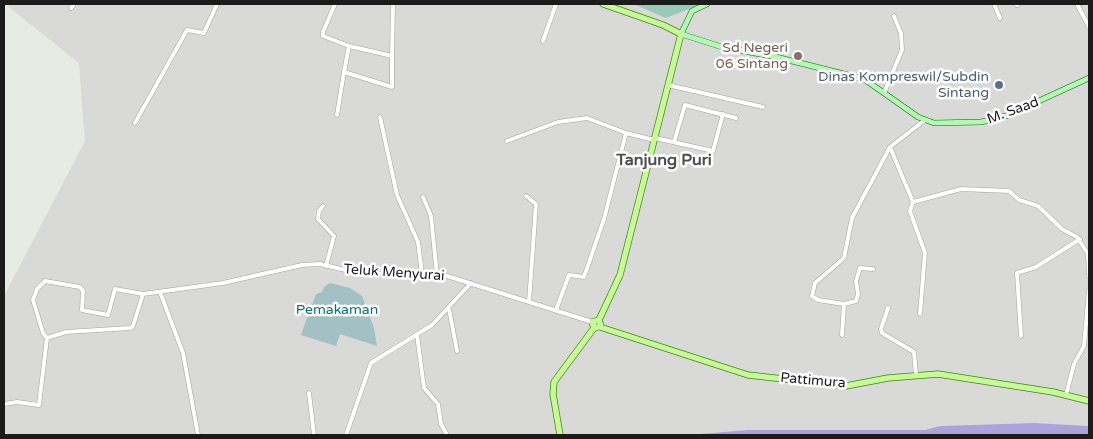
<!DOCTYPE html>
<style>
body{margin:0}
#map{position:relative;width:1093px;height:439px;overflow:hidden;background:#e6ece1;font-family:"Varela Round",sans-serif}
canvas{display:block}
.frame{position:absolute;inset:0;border:5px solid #1b1b1b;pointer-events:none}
</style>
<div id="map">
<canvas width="1093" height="439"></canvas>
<div class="frame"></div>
</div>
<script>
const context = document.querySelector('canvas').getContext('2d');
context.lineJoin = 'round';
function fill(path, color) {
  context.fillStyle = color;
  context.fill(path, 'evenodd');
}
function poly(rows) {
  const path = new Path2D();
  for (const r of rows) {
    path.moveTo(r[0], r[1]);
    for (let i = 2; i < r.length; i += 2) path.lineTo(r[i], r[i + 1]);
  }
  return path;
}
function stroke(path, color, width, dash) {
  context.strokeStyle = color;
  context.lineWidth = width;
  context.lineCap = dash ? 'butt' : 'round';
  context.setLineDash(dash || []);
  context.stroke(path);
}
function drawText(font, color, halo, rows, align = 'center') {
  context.font = font + ' "Varela Round",sans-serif';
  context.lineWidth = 5;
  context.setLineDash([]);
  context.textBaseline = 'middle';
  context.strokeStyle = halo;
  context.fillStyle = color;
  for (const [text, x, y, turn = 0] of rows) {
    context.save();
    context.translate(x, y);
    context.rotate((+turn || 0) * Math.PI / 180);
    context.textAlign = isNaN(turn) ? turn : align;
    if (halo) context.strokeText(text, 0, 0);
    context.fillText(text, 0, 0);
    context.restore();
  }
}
const residential = poly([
 [5,4,1089,4,1089,426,1034,423,940,426,925,430,747,430,689,435,4,435,4,296,85,141,79,63]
]);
const forest = poly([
 [633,4,701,4,666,18]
]);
const cemetery = poly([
 [330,283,350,288,362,296,374,328,377,346,340,334,336,346,301,335,316,294,322,292,324,287]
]);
const water = poly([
 [1034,423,1089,426,1089,435,689,435,747,430,925,430,940,426]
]);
const street = poly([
 [335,4,323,32,323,36,349,46,392,56,393,4],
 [994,4,1000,18],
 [1077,4,1089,27],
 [1017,5,1018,4],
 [71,8,74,4],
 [543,41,556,4],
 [344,72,349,46],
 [668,85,763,107],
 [884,93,902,50,901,33,894,16],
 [337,115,344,72,392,87,392,56],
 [380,117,397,195,418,242,422,274],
 [135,123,187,30,204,33,217,4],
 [655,138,713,151,723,114],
 [507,141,558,122,587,118,626,133,654,140],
 [674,142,685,105,736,118],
 [890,147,913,202,910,211,925,253,920,314],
 [526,196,536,204,529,302],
 [423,197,431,216,437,275],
 [913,202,961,189,1009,191,1019,200,1038,206,1062,229,1077,237,1088,254,1089,276],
 [323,206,319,211,318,219,334,236,326,266],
 [873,269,860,268,856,281,858,294,856,301,844,304,818,300,812,296,815,283,844,258,852,218,890,147,925,120],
 [160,292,183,353,198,435],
 [888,308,881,329,882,333,914,352,916,375],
 [449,309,457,351],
 [556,310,569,275,584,277,604,219,626,133],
 [417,335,424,388,438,404,441,424,447,435],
 [842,335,844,304],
 [1021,336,1017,273,1036,267,1080,239],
 [47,338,43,333,33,300,37,289,45,281,80,287,83,291,82,310,108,315,115,289,143,294],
 [309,393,314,435],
 [1066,395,1074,364,1084,346,1089,290],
 [4,404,17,402,39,405,47,338,66,332,130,328,133,326,143,294,223,283,302,265,320,264,358,273,444,275,592,322],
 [346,435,371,363,432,325,471,283]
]);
const secondary = poly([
 [707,4,692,11,681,34,722,47,776,57,864,79,918,117,934,123,981,122,1006,116,1089,78]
]);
const primary = poly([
 [599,320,592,322,594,328,601,326,599,320,620,275,681,34,663,25,603,4],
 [600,327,748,375,846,386,888,378,938,374,1053,392,1089,401],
 [560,435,553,394,554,382,594,328]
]);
const markers = [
 [798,56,5,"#8d6e63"],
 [999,85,5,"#5c6f8a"]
];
const educationNames = [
 ["Sd Negeri",788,48],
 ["06 Sintang",788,64]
];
const serviceNames = [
 ["Dinas Kompreswil/Subdin",989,77],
 ["Sintang",989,93]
];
const streetNames = [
 ["M. Saad",1013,111,-20],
 ["Teluk Menyurai",394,273,4],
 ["Pattimura",813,381,5]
];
const parkNames = [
 ["Pemakaman",337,310]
];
const quarterNames = [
 ["Tanjung Puri",664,161]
];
fill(residential, '#d9d9d8');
fill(forest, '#97cab8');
fill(cemetery, '#a3c1c4');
fill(water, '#aba3d9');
stroke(street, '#a2a2a2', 5);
stroke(secondary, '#096b0d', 6);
stroke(primary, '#3c8c06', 7);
stroke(street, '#fff', 4);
stroke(secondary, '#b6f6b5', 5);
stroke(primary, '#c9f79b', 5.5);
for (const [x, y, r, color] of markers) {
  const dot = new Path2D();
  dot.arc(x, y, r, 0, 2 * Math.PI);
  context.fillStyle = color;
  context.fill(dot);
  stroke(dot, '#fff', 2);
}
drawText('14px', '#785e54', '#fff', educationNames, 'right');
drawText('14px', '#4e5e75', '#fff', serviceNames, 'right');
drawText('14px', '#1b1b1b', '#fff', streetNames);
drawText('14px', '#107173', '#fff', parkNames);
drawText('bold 16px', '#4e4e4e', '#fff', quarterNames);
</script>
